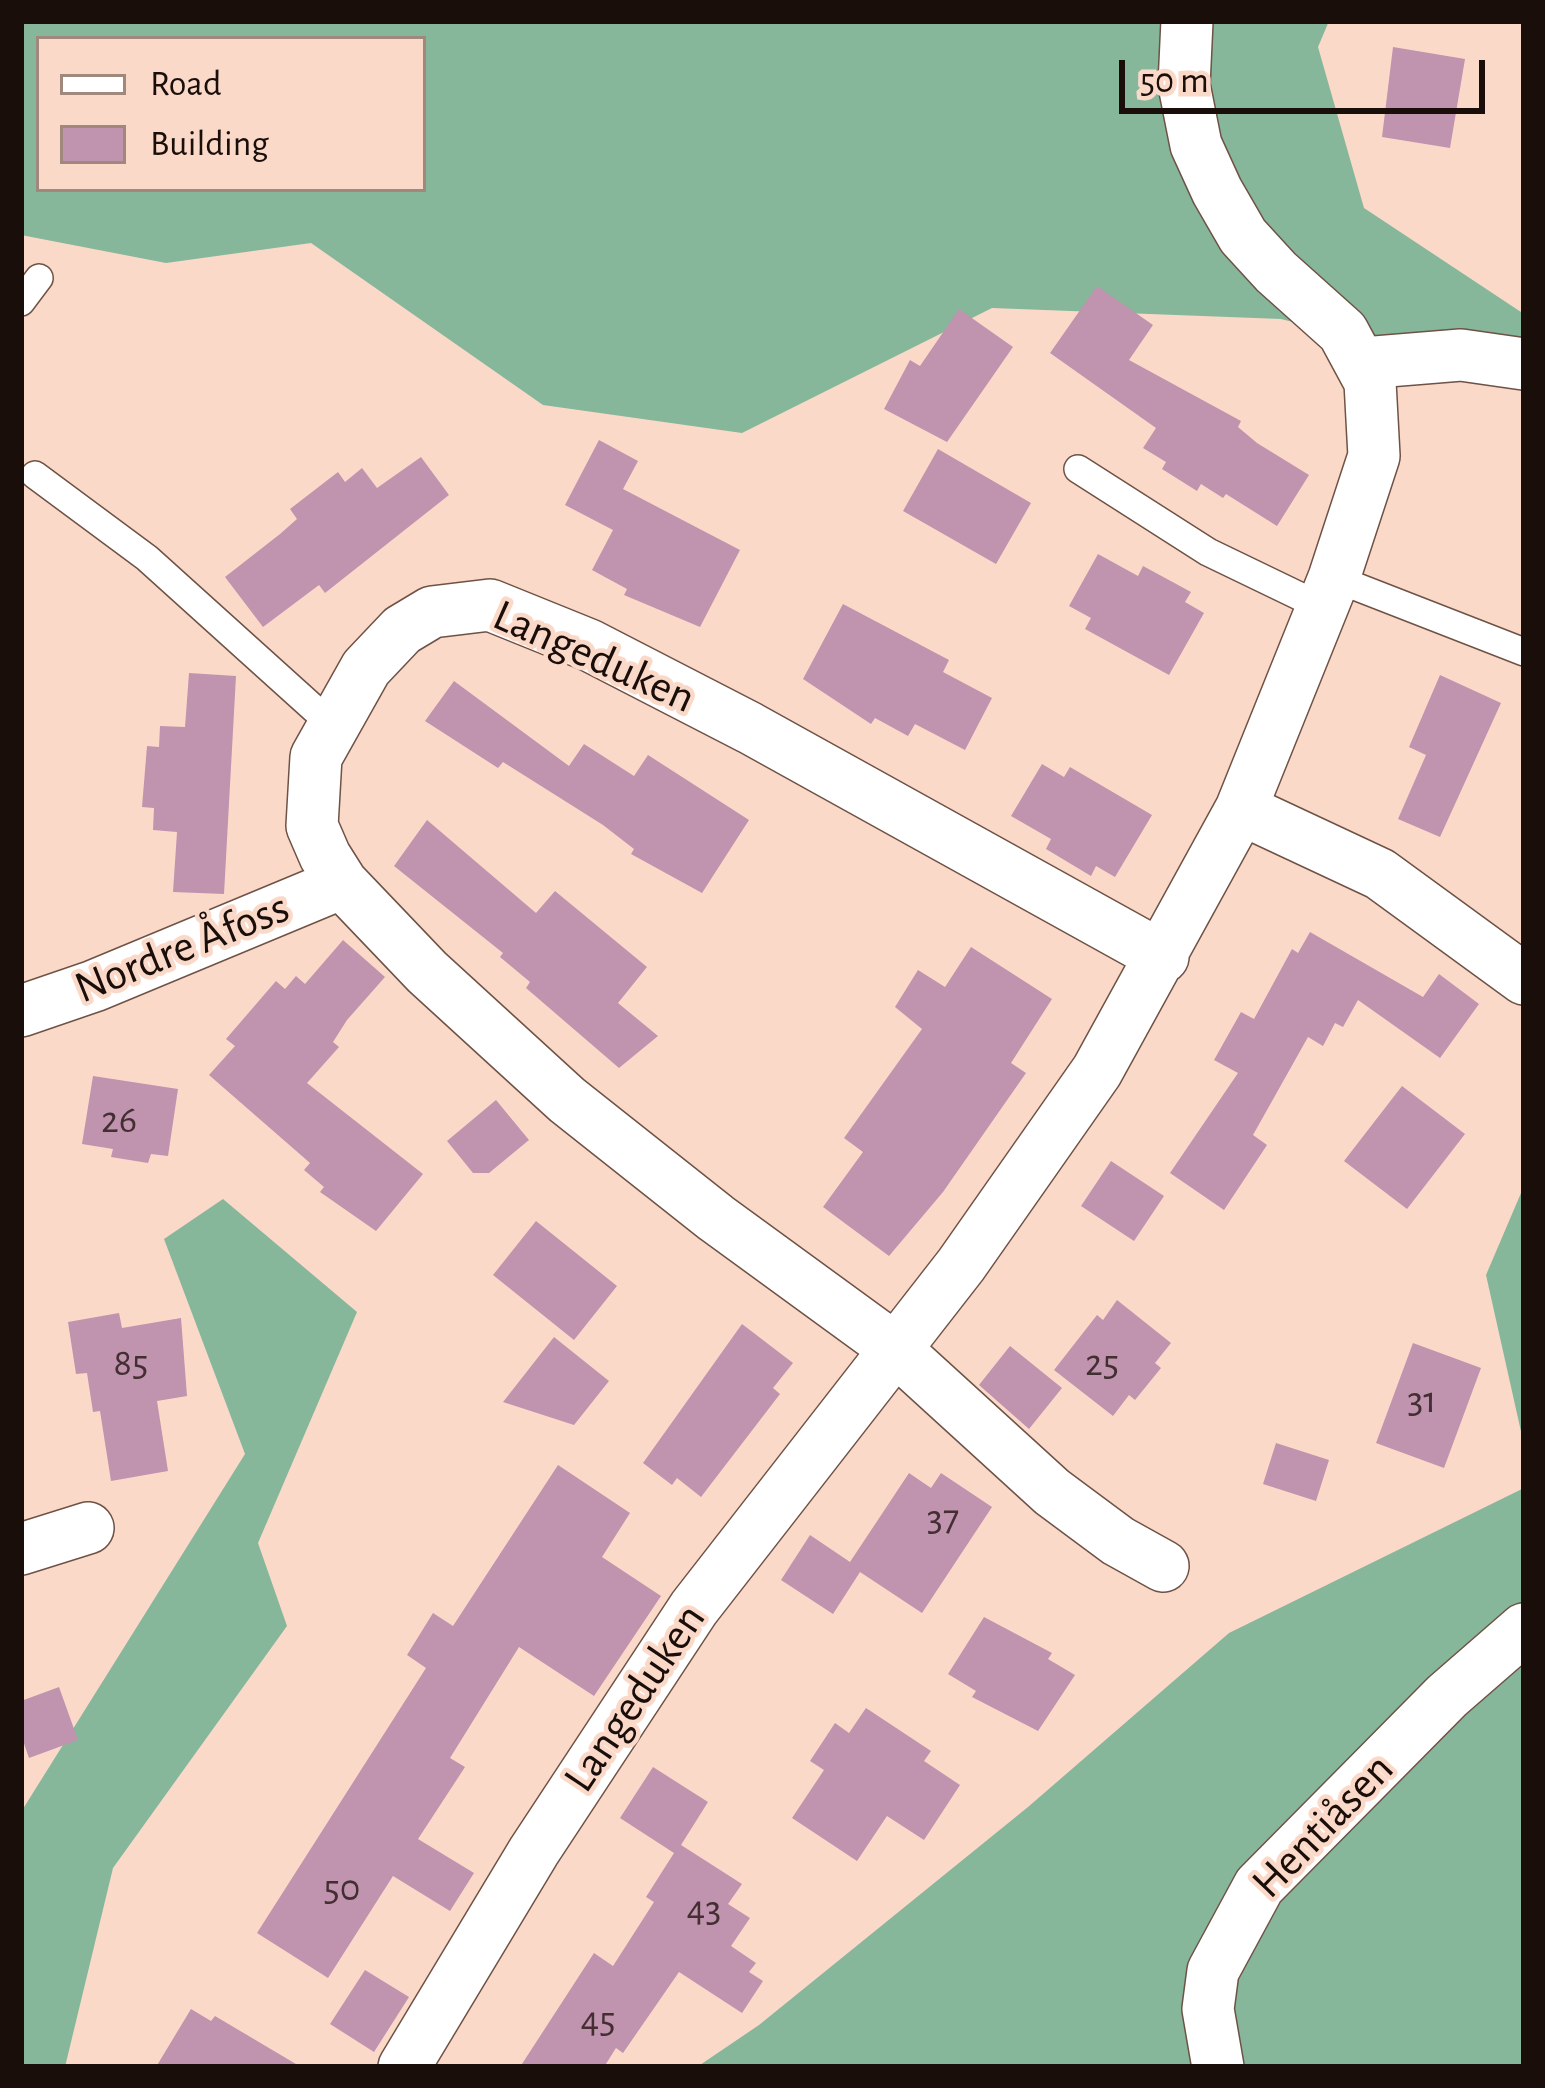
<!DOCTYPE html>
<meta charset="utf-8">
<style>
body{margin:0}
#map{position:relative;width:1545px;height:2088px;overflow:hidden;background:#fbd9c9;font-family:"Alegreya Sans",sans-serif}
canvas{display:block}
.frame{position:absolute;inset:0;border:24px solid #190e09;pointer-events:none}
.legend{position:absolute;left:36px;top:36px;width:390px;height:156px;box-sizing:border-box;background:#fbd9c9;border:3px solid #a1887c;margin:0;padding:15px 21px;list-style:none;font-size:36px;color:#190e09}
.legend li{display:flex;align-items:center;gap:24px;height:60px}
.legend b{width:60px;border:3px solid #a1887c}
.scale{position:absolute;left:1119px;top:60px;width:366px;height:54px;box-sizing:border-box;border:6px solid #190e09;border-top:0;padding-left:15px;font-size:36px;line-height:42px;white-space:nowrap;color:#190e09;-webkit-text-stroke:9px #fbd9c9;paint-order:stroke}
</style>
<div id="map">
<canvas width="1545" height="2088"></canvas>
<div class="frame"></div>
<ul class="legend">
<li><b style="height:15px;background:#fff"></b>Road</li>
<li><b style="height:33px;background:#c093af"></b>Building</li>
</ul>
<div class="scale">50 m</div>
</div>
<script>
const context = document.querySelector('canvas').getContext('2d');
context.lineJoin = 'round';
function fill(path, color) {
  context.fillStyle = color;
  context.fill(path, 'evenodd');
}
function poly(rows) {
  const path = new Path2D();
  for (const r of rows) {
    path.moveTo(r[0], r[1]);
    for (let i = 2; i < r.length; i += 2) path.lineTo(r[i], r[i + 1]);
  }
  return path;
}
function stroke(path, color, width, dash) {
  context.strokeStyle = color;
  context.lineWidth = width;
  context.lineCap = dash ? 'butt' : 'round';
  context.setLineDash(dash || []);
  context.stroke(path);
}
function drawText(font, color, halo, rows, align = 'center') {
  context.font = font + ' "Alegreya Sans",sans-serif';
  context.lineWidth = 9;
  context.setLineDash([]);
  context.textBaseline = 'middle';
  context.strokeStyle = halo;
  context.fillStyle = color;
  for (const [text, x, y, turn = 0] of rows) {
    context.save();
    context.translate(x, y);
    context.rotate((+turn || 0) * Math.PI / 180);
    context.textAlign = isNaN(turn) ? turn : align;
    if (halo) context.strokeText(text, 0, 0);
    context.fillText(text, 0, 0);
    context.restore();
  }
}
const forest = poly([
 [21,21,1329,21,1318,47,1364,208,1524,314,1524,380,1281,319,992,308,742,433,543,405,311,243,166,263,21,235],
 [39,39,423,39,423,189,39,189],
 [1524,1186,1524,1445,1486,1275],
 [223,1199,357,1312,258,1543,287,1626,113,1868,65,2067,21,2067,21,1812,245,1454,164,1239],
 [1524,1488,1524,2067,697,2067,759,2025,1028,1807,1229,1633]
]);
const building = poly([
 [1393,47,1465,59,1450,148,1382,137],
 [1097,286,1153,325,1129,360,1241,421,1238,427,1257,443,1309,475,1277,526,1226,494,1223,498,1201,484,1197,491,1162,469,1166,462,1143,448,1156,428,1050,353],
 [959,309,1013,347,947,442,884,409,910,360,920,366],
 [599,440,638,461,623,489,740,550,700,627,624,595,627,589,592,570,613,530,565,505],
 [938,449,1031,503,996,564,903,511],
 [421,457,449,495,325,593,319,585,263,627,225,577,280,534,297,519,290,509,338,472,345,482,362,468,377,488],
 [1098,554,1138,576,1143,566,1191,592,1185,602,1204,613,1169,675,1085,629,1091,618,1069,606],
 [843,604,949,660,943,672,992,698,965,750,915,724,908,736,875,718,871,724,803,679],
 [189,673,236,676,224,894,173,892,177,832,153,830,154,808,142,807,147,746,159,747,160,726,185,727],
 [1440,675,1501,703,1440,837,1398,819,1426,755,1409,747],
 [454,681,569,766,584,744,634,776,648,755,749,820,702,893,631,854,634,849,603,825,503,762,498,768,425,721],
 [1042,764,1064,777,1070,767,1152,815,1115,877,1096,866,1091,876,1046,849,1051,839,1011,816],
 [427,820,536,913,555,891,647,967,618,1003,658,1036,619,1068,526,988,530,982,500,957,503,953,394,866],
 [1310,932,1423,997,1439,974,1479,1004,1440,1058,1358,1000,1343,1027,1335,1023,1323,1046,1308,1037,1253,1135,1267,1145,1224,1210,1170,1173,1238,1073,1214,1060,1241,1012,1254,1019,1292,949,1298,953],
 [343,940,385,977,347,1020,333,1042,339,1047,307,1083,423,1174,376,1231,320,1192,324,1187,304,1170,310,1163,209,1075,235,1046,226,1039,276,981,285,989,296,976,305,984],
 [971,947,1052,999,1011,1063,1026,1073,943,1192,889,1256,823,1207,863,1152,844,1138,922,1029,895,1007,918,970,945,987],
 [93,1076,178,1089,168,1156,151,1154,148,1163,111,1157,113,1149,82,1144],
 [1402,1086,1465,1134,1407,1209,1344,1161],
 [496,1100,529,1140,489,1173,473,1173,447,1141],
 [1111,1161,1164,1196,1134,1241,1081,1206],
 [536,1221,617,1286,574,1340,493,1275],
 [1117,1300,1171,1343,1155,1363,1161,1368,1135,1400,1129,1395,1113,1416,1054,1370,1097,1315,1103,1320],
 [119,1313,122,1328,181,1318,187,1396,157,1401,168,1471,111,1481,100,1411,93,1412,87,1373,76,1374,68,1322],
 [742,1324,793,1363,773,1388,780,1394,701,1497,677,1478,672,1485,643,1463],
 [554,1337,609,1381,574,1425,503,1402],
 [1413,1343,1481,1368,1444,1468,1376,1443],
 [1010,1346,1062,1388,1029,1429,979,1385],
 [1276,1443,1329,1460,1316,1501,1263,1484],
 [558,1465,630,1513,602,1557,661,1596,594,1696,519,1647,450,1758,465,1767,418,1839,474,1873,450,1911,393,1876,328,1978,257,1933,426,1668,407,1655,433,1613,453,1626],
 [909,1473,931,1488,941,1473,992,1507,922,1613,860,1572,833,1614,781,1580,810,1535,850,1562],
 [984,1617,1052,1653,1048,1659,1075,1675,1038,1731,972,1697,976,1691,948,1674],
 [59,1687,78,1740,29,1758,21,1735,21,1701],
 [866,1708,931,1751,924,1761,960,1785,924,1840,887,1816,857,1861,792,1818,824,1770,810,1761,835,1723,849,1733],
 [653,1767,708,1802,681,1845,742,1884,728,1904,750,1918,731,1946,756,1963,749,1972,763,1981,742,2013,679,1972,623,2053,616,2048,604,2067,520,2067,594,1953,613,1966,654,1902,646,1897,674,1853,620,1818],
 [365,1970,409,1997,374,2052,330,2024],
 [191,2009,211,2021,215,2016,301,2067,156,2067]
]);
const service = poly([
 [21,302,39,278],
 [1078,469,1208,552,1322,607],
 [35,475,147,558,331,724],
 [1334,578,1524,652]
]);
const minor = poly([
 [1363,363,1461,355,1524,364],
 [1241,809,1380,874,1524,979],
 [1163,957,750,728,589,645,490,605,432,612,402,630,366,668,316,757,312,826,325,856,342,883,427,972,567,1100,716,1218,893,1347,1052,1492,1118,1541,1163,1566],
 [21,1011,94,986,342,883],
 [21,1549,88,1528],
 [404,2067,534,1851,694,1608,961,1265,1097,1071,1241,809,1334,578,1374,456,1370,382,1343,332,1276,272,1243,236,1217,191,1196,145,1184,85,1187,21],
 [1218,2067,1208,2009,1213,1971,1259,1886,1447,1696,1524,1629]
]);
const numberNames = [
 ["26",119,1120],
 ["85",131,1363],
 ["25",1102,1363],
 ["31",1422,1400],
 ["37",943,1518],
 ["50",342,1888],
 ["43",704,1909],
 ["45",598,2020]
];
const streetNames = [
 ["Langeduken",594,657,24],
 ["Nordre Åfoss",182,948,-22],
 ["Langeduken",635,1698,-56],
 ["Hentiåsen",1323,1826,-46]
];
fill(forest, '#86b79a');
fill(building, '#c093af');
stroke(service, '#6e5245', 30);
stroke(minor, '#6e5245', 54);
stroke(service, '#fff', 27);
stroke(minor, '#fff', 51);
drawText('39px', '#432f32', null, numberNames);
drawText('45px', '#190e09', '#fbd9c9', streetNames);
</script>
